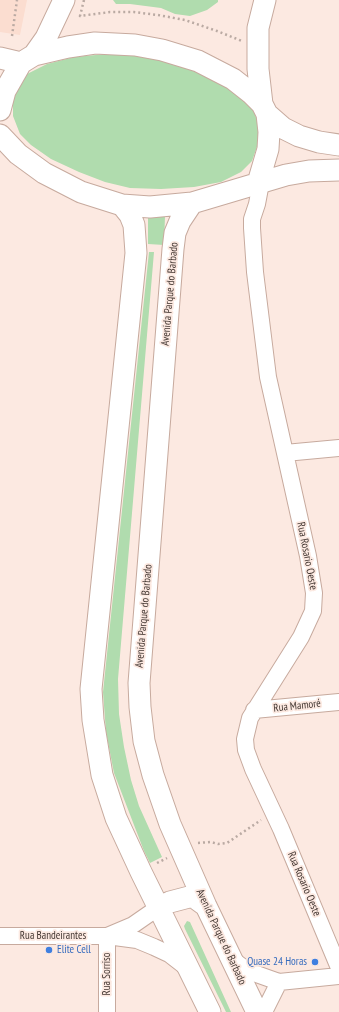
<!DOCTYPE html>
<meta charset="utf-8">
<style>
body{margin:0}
canvas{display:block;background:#fce9e1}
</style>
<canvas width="339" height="1012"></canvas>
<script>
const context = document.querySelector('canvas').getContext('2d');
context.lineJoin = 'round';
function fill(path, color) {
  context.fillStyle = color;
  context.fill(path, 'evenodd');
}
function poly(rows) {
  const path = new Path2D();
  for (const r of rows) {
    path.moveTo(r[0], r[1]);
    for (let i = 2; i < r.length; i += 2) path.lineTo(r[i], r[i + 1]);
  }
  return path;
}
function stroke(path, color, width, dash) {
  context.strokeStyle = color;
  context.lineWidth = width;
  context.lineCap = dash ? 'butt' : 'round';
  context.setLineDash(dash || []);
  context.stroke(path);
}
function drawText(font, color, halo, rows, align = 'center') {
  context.font = font + ' "PT Sans Narrow",sans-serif';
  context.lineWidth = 3.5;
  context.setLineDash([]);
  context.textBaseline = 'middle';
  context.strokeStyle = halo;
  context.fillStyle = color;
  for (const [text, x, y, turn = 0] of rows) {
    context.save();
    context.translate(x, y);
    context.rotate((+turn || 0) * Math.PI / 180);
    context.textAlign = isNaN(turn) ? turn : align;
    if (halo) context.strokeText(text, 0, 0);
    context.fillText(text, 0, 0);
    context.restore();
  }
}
const built = poly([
 [0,0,27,0,20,35,0,32]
]);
const green = poly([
 [113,0,218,0,218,2,207,10,190,16,175,14,161,8,130,4,116,4],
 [107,54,138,54,189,67,239,92,254,111,259,128,259,141,252,161,241,172,221,182,194,187,161,189,130,188,105,182,79,172,51,159,31,145,20,134,13,116,13,103,17,86,27,74,47,64,74,57],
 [148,216,165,216,164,245,148,244],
 [149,252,154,252,118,679,119,714,124,747,131,780,139,806,162,857,150,863,144,851,114,773,106,732,103,692],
 [187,921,190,922,231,1012,226,1012,185,929,184,926]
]);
const path = poly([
 [84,0,80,16,110,12,134,12,158,15,185,20,217,31,242,41],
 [12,36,17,0],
 [198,843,211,842,218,844,227,843,261,820],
 [157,863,167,858]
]);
const minor = poly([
 [258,183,260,188,257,204,252,219,252,228,255,272,268,377,308,556,314,593,313,611,301,637,250,718,245,739,246,750,253,769,281,829,339,968],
 [285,453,339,448],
 [254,710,339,702],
 [159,907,133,925,107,936,137,940,154,947,169,954,187,968],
 [0,936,107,936,107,1012],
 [233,960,248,971,279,982,339,976],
 [264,1012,279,982]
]);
const major = poly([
 [34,55,46,38,64,0],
 [0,58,21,63],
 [262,104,258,69,258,28,265,0],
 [0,110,5,91,21,63,34,55,68,47,95,43,135,45,162,50,198,61,233,79,252,94,262,104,267,114,283,128,299,136,319,142,339,145],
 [0,135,18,154,44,173,81,192,122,205,150,207,192,203,286,175,309,171,339,170],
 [258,183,268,149,269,132,267,114],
 [192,203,180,221,175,233,173,249,139,683,140,707,144,741,153,775,170,824,206,906,257,1012],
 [122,205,130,215,134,225,136,253,91,689,93,720,102,775,116,818,141,872,210,1012],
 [159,907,170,902,189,897,195,898,206,906]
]);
const markers = [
 [49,950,4,"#3f7fe0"],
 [315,962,4,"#3f7fe0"]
];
const streetNames = [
 ["Avenida Parque do Barbado",170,294,-85],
 ["Rua Rosario Oeste",307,556,79],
 ["Avenida Parque do Barbado",144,616,-85],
 ["Rua Mamoré",297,706,-6],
 ["Rua Rosario Oeste",304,884,67],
 ["Rua Bandeirantes",53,936],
 ["Avenida Parque do Barbado",221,937,65],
 ["Rua Sorriso",107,974,-90]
];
const shopNames = [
 ["Elite Cell",57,950],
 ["Quase 24 Horas",307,962,"right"]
];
fill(built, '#fbddd0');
fill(green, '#b0dcae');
stroke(minor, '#c7aa9e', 18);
stroke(major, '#c7aa9e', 23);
stroke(path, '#baaaa3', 2.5, [2, 3]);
stroke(minor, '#fff', 16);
stroke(major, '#fff', 21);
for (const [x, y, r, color] of markers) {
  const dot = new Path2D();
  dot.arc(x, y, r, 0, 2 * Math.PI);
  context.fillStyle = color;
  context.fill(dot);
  stroke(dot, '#fce9e1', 1.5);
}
drawText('11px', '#433732', '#fce9e1', streetNames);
drawText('11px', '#366cbe', '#fce9e1', shopNames, 'left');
</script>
